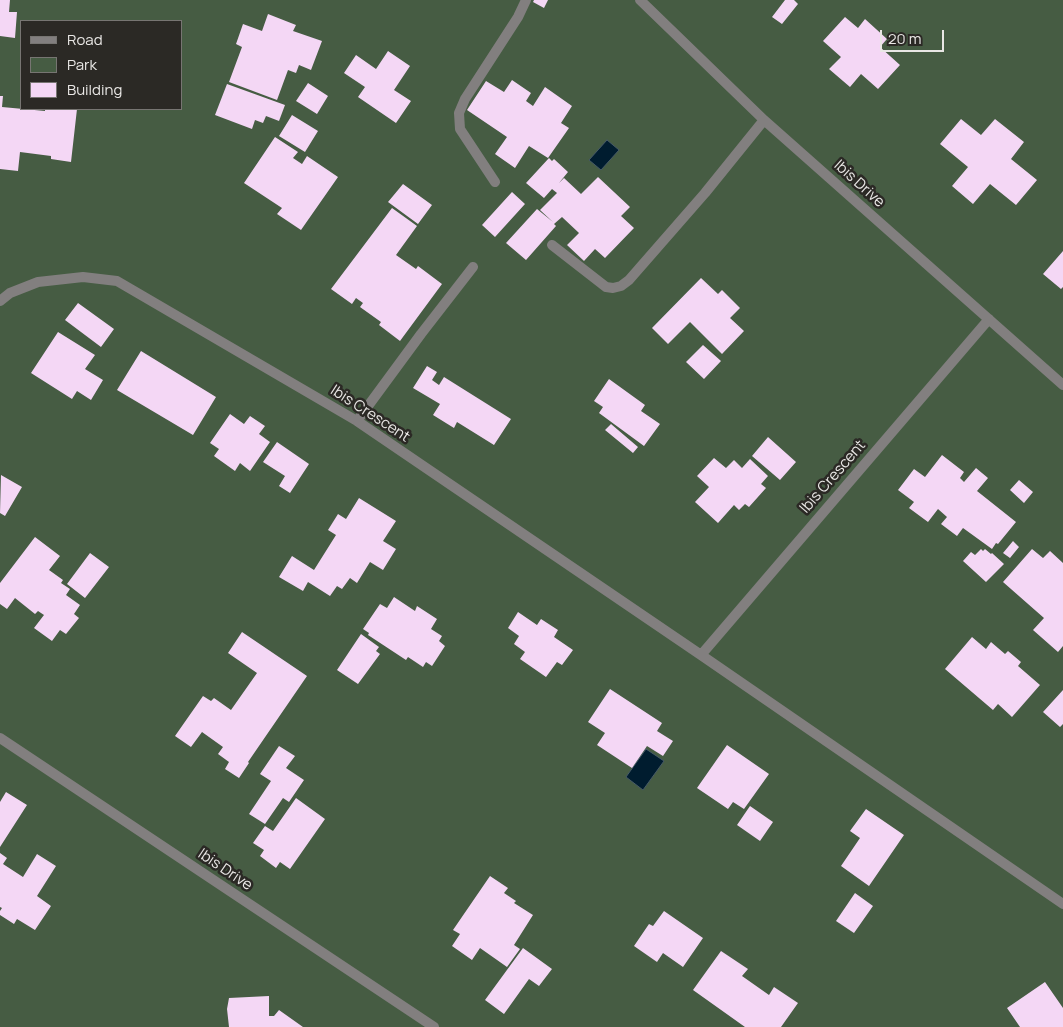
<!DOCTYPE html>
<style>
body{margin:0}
#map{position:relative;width:1063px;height:1027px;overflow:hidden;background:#36332f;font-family:Manrope,sans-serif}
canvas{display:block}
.legend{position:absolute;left:20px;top:20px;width:162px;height:90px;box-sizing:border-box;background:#2b2925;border:1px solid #777572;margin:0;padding:6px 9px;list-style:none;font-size:15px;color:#e9e7e5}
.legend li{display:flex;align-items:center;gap:10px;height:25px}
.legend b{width:25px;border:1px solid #777572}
.scale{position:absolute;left:880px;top:30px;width:64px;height:22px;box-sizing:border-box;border:2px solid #e9e7e5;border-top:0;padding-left:6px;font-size:15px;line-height:18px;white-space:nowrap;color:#e9e7e5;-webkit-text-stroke:4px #2b2925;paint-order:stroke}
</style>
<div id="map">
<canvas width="1063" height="1027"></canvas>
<ul class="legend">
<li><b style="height:6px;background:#827f7f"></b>Road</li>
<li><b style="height:14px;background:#465c43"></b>Park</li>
<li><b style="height:14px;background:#f4d7f5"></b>Building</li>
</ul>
<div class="scale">20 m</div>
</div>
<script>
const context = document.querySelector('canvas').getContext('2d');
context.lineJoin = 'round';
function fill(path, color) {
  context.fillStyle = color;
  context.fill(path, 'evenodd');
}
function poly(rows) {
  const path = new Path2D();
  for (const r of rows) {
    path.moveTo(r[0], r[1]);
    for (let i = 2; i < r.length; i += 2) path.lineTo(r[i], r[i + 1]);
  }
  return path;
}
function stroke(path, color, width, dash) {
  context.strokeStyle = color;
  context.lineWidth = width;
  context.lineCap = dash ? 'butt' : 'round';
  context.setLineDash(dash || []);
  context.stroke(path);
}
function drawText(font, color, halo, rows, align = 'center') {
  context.font = font + ' Manrope,sans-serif';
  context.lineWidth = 5;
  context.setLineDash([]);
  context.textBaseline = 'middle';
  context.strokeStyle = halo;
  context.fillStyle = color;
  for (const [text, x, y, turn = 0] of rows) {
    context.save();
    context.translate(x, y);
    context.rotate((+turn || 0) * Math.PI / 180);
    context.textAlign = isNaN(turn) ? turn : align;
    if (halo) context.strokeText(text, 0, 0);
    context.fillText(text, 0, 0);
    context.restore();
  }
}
const green = poly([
 [0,0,1063,0,1063,1027,0,1027],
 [21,21,181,21,181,109,21,109]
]);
const water = poly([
 [607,140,619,150,601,170,589,160,607,140],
 [646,749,664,761,643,790,626,777,646,749]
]);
const building = poly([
 [0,0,10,0,9,12,17,12,15,38,0,36],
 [534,0,548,0,544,8,533,2],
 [785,0,794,0,798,4,782,24,772,17],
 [268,14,296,25,293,31,322,41,311,70,299,65,296,73,288,70,277,100,229,82,242,47,236,44,243,24,262,31],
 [845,17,858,28,865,19,887,39,880,47,900,65,878,89,861,74,850,87,829,69,841,57,823,41],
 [388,51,410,66,394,90,411,101,396,123,358,97,365,87,344,73,356,55,376,69],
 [512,80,531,93,526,101,533,106,545,87,572,106,561,123,569,128,548,158,529,146,515,168,495,154,507,137,467,110,486,81,504,92],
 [308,83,328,96,317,114,296,101],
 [227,84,285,105,279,121,266,116,263,123,255,120,252,129,215,115],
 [0,96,3,96,2,107,45,111,45,109,77,109,71,162,51,159,51,156,20,152,18,171,0,169],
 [292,115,318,131,305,152,279,136],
 [961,119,981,135,995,119,1024,142,1011,159,1037,180,1016,205,990,184,973,204,952,186,968,167,940,144],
 [275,137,298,152,293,158,302,164,307,156,338,177,301,230,277,214,282,208,244,183],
 [549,158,552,161,554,159,568,172,559,183,564,178,581,194,598,177,630,207,621,216,634,228,605,258,595,249,584,261,567,245,579,233,562,217,554,224,556,226,526,260,506,243,537,209,553,222,540,210,557,193,552,189,544,198,526,183],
 [403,184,432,205,418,224,388,202],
 [512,192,525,204,495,237,482,225],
 [392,208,417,226,396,255,416,269,418,266,442,284,400,341,379,325,381,322,360,307,363,303,356,298,352,304,331,289],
 [1063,251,1063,287,1061,289,1043,274],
 [701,278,718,294,722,290,740,308,730,318,744,331,722,354,690,322,668,344,652,328],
 [78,303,114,329,101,347,65,320],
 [58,332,95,355,85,369,103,380,91,400,77,391,72,399,31,373],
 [703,345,721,361,704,379,686,362],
 [141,351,216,397,193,435,117,390],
 [427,366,437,372,432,380,439,385,444,377,511,419,494,445,457,422,454,428,433,415,440,404,413,388],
 [609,379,645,405,641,411,660,424,644,446,599,413,603,407,594,401],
 [230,414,244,424,250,416,265,426,259,434,270,442,250,471,240,463,235,471,214,456,219,449,210,443],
 [611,424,638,447,633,453,605,430],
 [768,437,796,462,780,480,752,456],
 [277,442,309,464,290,493,279,486,285,476,263,462],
 [942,455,964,472,960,478,964,482,976,468,988,478,977,491,1016,522,998,544,996,543,992,549,963,528,957,536,941,524,947,517,938,509,928,522,909,508,914,502,898,490,914,469,925,477],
 [714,458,726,468,734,460,742,468,750,459,768,476,761,484,766,488,749,507,745,504,739,510,734,505,718,523,695,502,709,487,697,476],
 [1,475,22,487,5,516,0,513],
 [1019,480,1033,492,1024,503,1010,490],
 [359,498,396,521,383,541,396,549,383,570,370,562,357,583,350,578,342,589,337,586,330,596,308,582,303,591,279,577,292,556,314,570,336,535,328,530,338,514,346,519],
 [35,537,60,556,49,570,63,580,61,583,70,589,66,595,80,605,74,614,79,618,66,634,60,630,52,641,34,628,44,615,38,611,35,614,15,598,7,609,0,604,0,583],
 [1013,541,1019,547,1010,558,1003,553],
 [981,549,983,551,985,549,991,554,992,553,1004,564,986,582,963,561,971,552,975,555],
 [1032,549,1043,558,1050,551,1063,563,1063,646,1058,652,1033,630,1044,618,1003,582],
 [90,553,109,567,85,598,67,584],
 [394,597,415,611,417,606,437,619,431,629,442,636,439,641,445,646,432,666,426,662,423,667,408,657,406,660,368,635,369,633,363,629,380,604,387,608],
 [518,612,537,625,541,619,558,630,554,637,573,650,562,665,557,662,546,677,520,659,525,652,514,644,519,636,508,628],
 [242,632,307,676,248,762,249,763,239,778,225,769,229,762,218,754,223,747,202,732,191,747,175,736,203,696,211,701,214,698,231,710,257,673,228,653],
 [361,634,379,647,376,651,380,654,358,684,337,670],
 [972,637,986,649,991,642,1005,654,1008,651,1021,662,1018,666,1040,685,1012,717,998,704,993,710,945,669],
 [610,689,662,723,657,731,673,741,663,756,647,746,632,768,597,745,605,733,588,722],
 [1063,690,1063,724,1060,727,1043,712],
 [727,745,769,774,744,809,733,802,728,809,697,788],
 [279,746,295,756,286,768,304,780,289,802,283,798,265,824,249,814,271,781,260,774],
 [6,792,27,805,0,847,0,802],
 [296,798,325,819,290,869,280,862,276,868,260,856,264,850,253,843,265,826,273,831],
 [750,806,773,822,760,841,737,825],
 [866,809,904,835,869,886,841,866,860,838,850,831],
 [0,853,7,858,3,864,23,877,37,854,56,866,37,896,51,906,35,930,17,919,14,924,0,915,0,911,2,908,0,907],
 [490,876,508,888,504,893,516,901,514,903,533,915,514,945,520,949,507,967,480,948,472,960,452,946,460,934,453,930],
 [855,893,873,906,854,933,836,921],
 [664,911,703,938,683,967,663,953,657,962,634,946,649,924,653,926],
 [523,948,552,969,539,986,529,979,504,1014,485,1000],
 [721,951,748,969,742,976,769,995,774,987,798,1003,781,1027,745,1027,693,990],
 [1045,982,1063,1008,1063,1027,1020,1027,1007,1008],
 [269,996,269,1016,274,1016,279,1010,303,1027,229,1027,227,1009,229,998]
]);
const minor = poly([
 [640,0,764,120,1063,385],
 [495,182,460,129,459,113,465,99,518,17,526,0],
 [552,245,606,287,613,288,621,286,629,280,705,193,764,120],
 [0,301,10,293,38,282,83,277,117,281,357,421,701,655,1063,904],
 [357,421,421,334,473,267],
 [701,655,989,319],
 [0,738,434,1027]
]);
const streetNames = [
 ["Ibis Drive",859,184,42],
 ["Ibis Crescent",370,414,33],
 ["Ibis Crescent",833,477,-49],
 ["Ibis Drive",225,870,34]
];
fill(green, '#465c43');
fill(water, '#001c2f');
stroke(water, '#465966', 1);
fill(building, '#f4d7f5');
stroke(minor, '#827f7f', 10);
drawText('15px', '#e9e7e5', '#2b2925', streetNames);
</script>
